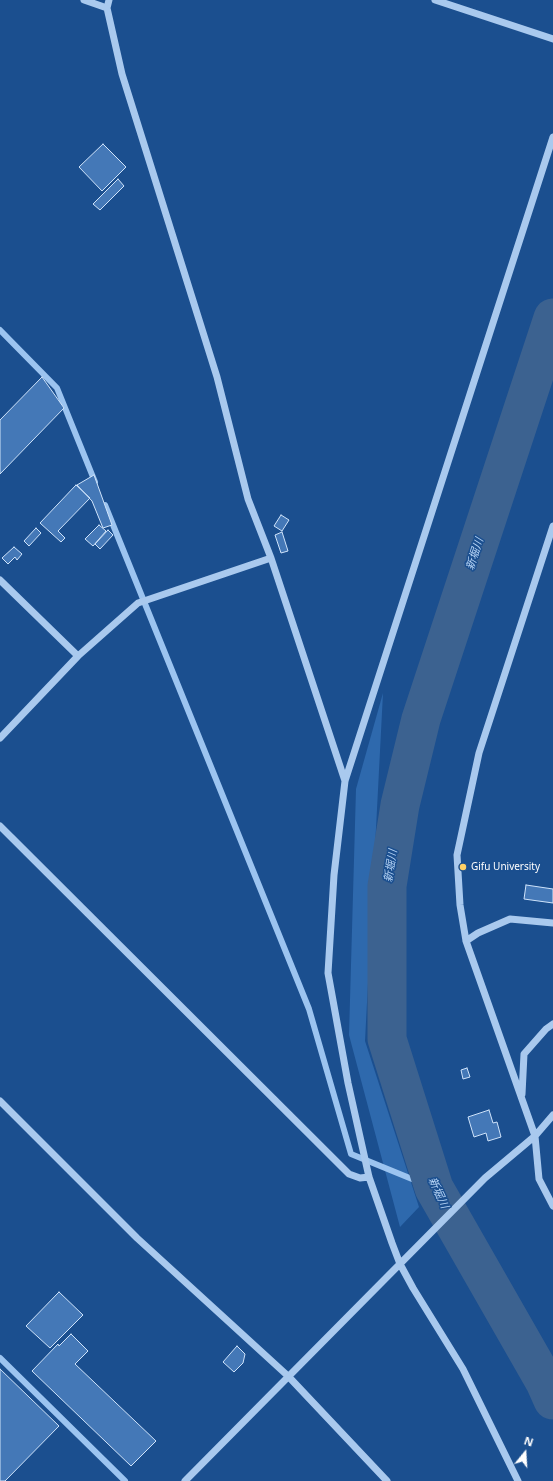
<!DOCTYPE html>
<meta charset="utf-8">
<style>
body{margin:0}
#map{position:relative;width:553px;height:1481px;overflow:hidden;background:#1b4f8f;font-family:"Noto Sans",sans-serif}
canvas{display:block}
.north{position:absolute;left:505px;top:1433px;width:40px;height:40px;-webkit-text-stroke:3px #1b4f8f;paint-order:stroke;rotate:18deg;font-size:11px;font-weight:700;line-height:16px;text-align:center;color:#fff}
.north::after{content:'';display:block;margin:auto;width:14px;height:18px;background:#fff;clip-path:polygon(50% 0,100% 100%,50% 72%,0 100%)}
</style>
<div id="map">
<canvas width="553" height="1481"></canvas>
<div class="north">N</div>
</div>
<script>
const context = document.querySelector('canvas').getContext('2d');
context.lineJoin = 'round';
function fill(path, color) {
  context.fillStyle = color;
  context.fill(path, 'evenodd');
}
function poly(rows) {
  const path = new Path2D();
  for (const r of rows) {
    path.moveTo(r[0], r[1]);
    for (let i = 2; i < r.length; i += 2) path.lineTo(r[i], r[i + 1]);
  }
  return path;
}
function stroke(path, color, width, dash) {
  context.strokeStyle = color;
  context.lineWidth = width;
  context.lineCap = dash ? 'butt' : 'round';
  context.setLineDash(dash || []);
  context.stroke(path);
}
function drawText(font, color, halo, rows, align = 'center') {
  context.font = font + ' "Noto Sans","Noto Sans JP",sans-serif';
  context.lineWidth = 3;
  context.setLineDash([]);
  context.textBaseline = 'middle';
  context.strokeStyle = halo;
  context.fillStyle = color;
  for (const [text, x, y, turn = 0] of rows) {
    context.save();
    context.translate(x, y);
    context.rotate((+turn || 0) * Math.PI / 180);
    context.textAlign = isNaN(turn) ? turn : align;
    if (halo) context.strokeText(text, 0, 0);
    context.fillText(text, 0, 0);
    context.restore();
  }
}
const green = poly([
 [383,693,365,1041,419,1207,400,1227,349,1035,356,789]
]);
const stream = poly([
 [0,330,57,388,95,482],
 [105,505,309,1009,351,1154,434,1188],
 [0,1358,125,1481]
]);
const river = poly([
 [553,318,421,719,400,805,387,886,387,1039,434,1188,545,1382,553,1400]
]);
const building = poly([
 [103,144,126,167,102,191,79,167,103,144],
 [118,179,124,186,100,210,93,204,118,179],
 [42,377,64,408,0,474,0,420,42,377],
 [94,475,112,525,103,528,92,501,77,485,94,475],
 [76,485,90,498,58,531,65,538,61,542,40,523,76,485],
 [281,515,289,520,282,531,274,526,281,515],
 [99,525,106,531,93,546,85,539,99,525],
 [36,528,41,533,29,546,24,541,36,528],
 [108,530,113,535,100,549,95,544,108,530],
 [282,532,288,551,281,553,275,535,282,532],
 [14,547,22,554,17,560,15,557,8,564,2,558,14,547],
 [526,885,553,889,553,903,524,899,526,885],
 [467,1068,470,1077,463,1079,461,1070,467,1068],
 [489,1110,493,1123,497,1122,501,1137,488,1141,486,1133,474,1137,468,1117,489,1110],
 [59,1292,83,1315,50,1348,26,1326,59,1292],
 [71,1334,88,1351,75,1364,156,1441,131,1466,32,1371,58,1344,59,1346,71,1334],
 [237,1346,245,1354,243,1363,234,1372,223,1362,237,1346],
 [0,1369,59,1426,5,1481,0,1481,0,1369]
]);
const minor = poly([
 [84,0,107,8],
 [109,0,107,8,122,74,217,377,248,499,271,558,345,781],
 [435,0,553,39],
 [553,526,479,753,457,855,460,905,466,941,535,1136,539,1179,553,1206],
 [0,580,78,656],
 [0,738,78,656,138,603,271,558],
 [0,826,349,1174,360,1178,369,1177],
 [466,941,478,933,510,919,553,923],
 [522,1094,524,1054,546,1029,553,1024],
 [0,1101,137,1238,288,1376,387,1481],
 [185,1481,485,1178,535,1136,553,1115],
 [518,1481,463,1369,413,1288,400,1264,392,1243,369,1177,348,1083,328,973,334,875,345,781,553,137]
]);
const markers = [
 [463,867,4,"#ffd166"]
];
const poiNames = [
 ["Gifu University",471,867]
];
const waterNames = [
 ["新堀川",475,554,-72],
 ["新堀川",391,866,-81],
 ["新堀川",438,1193,65]
];
fill(green, '#2e69ad');
stroke(stream, '#9cc4f0', 6);
stroke(river, '#3c6290', 39);
fill(building, '#4478b7');
stroke(building, '#cfe3fa', 1);
stroke(minor, '#a9c9ee', 7);
for (const [x, y, r, color] of markers) {
  const dot = new Path2D();
  dot.arc(x, y, r, 0, 2 * Math.PI);
  context.fillStyle = color;
  context.fill(dot);
  stroke(dot, '#1b4f8f', 1.5);
}
drawText('10px', '#fff', '#1b4f8f', poiNames, 'left');
drawText('italic 11px', '#b5d3f5', '#1b4f8f', waterNames);
</script>
